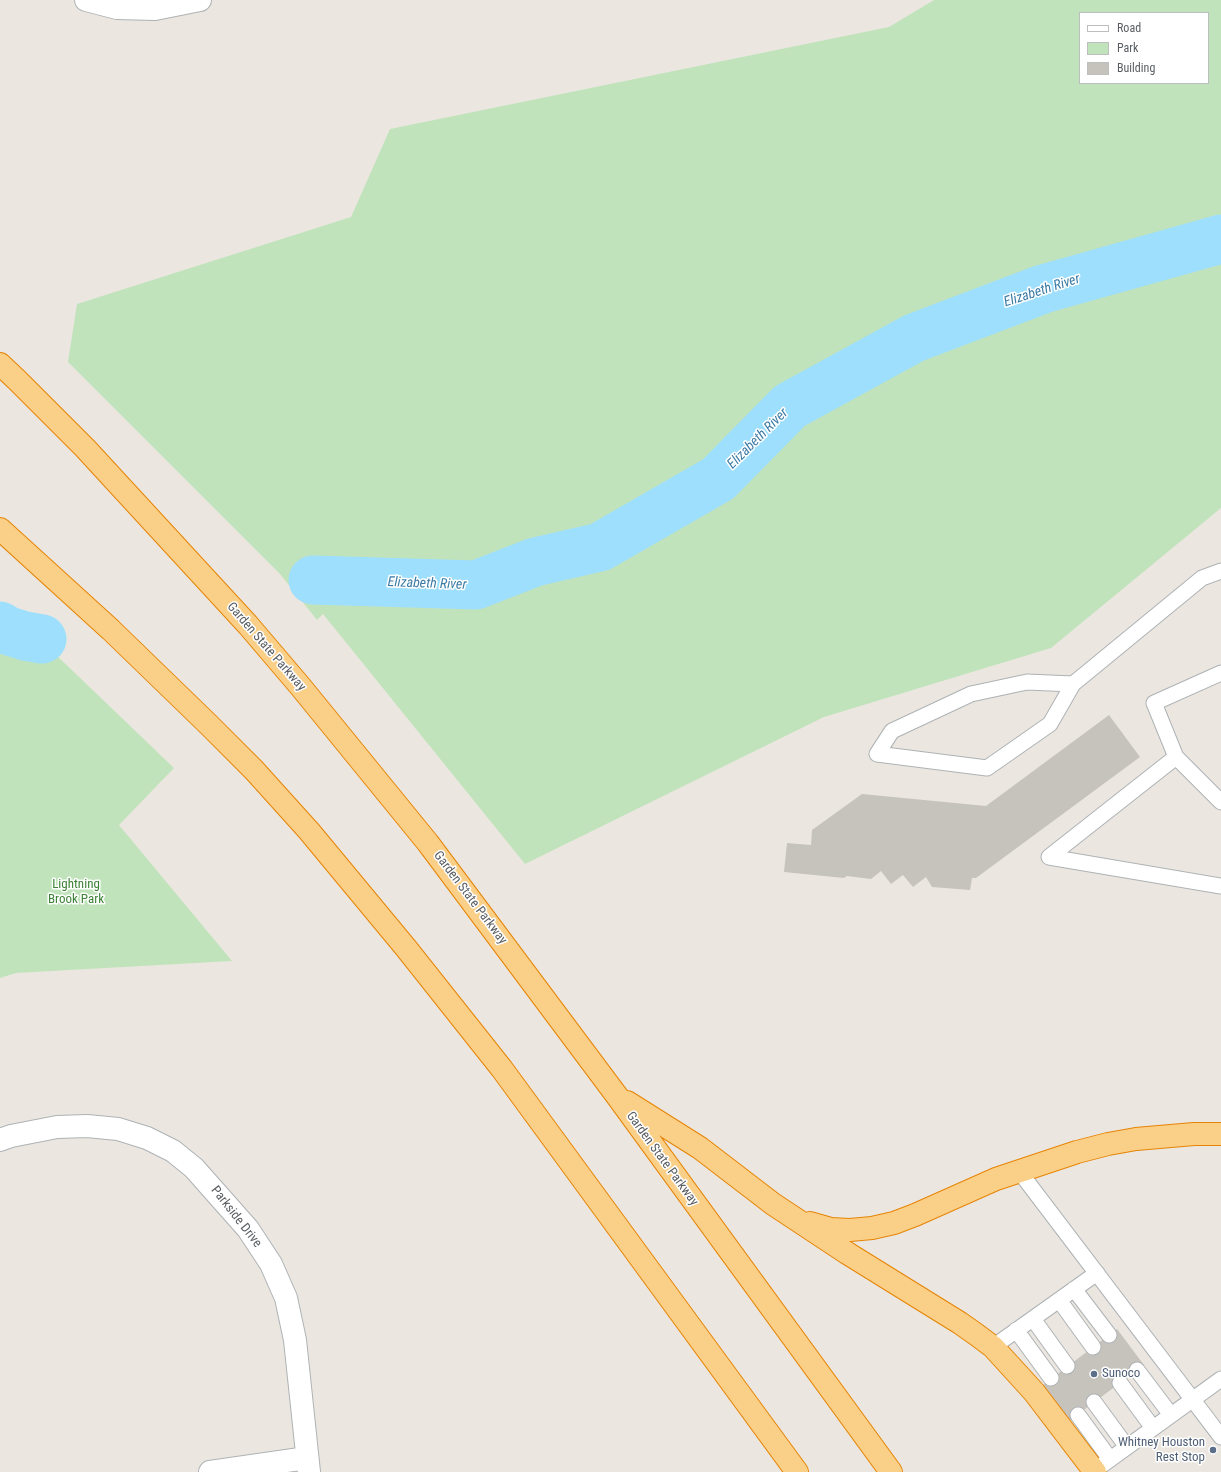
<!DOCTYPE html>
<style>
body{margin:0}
#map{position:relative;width:1221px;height:1472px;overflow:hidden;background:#ebe7e0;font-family:"Roboto Condensed",sans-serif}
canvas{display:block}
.legend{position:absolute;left:1079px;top:12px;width:130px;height:72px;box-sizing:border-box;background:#fff;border:1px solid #bdbec0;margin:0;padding:5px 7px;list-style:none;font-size:12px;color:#595d61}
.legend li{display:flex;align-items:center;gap:8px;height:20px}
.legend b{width:20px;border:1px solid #bdbec0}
</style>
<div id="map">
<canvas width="1221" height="1472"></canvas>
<ul class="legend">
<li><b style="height:5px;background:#fff"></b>Road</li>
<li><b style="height:11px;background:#c1e3bc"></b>Park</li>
<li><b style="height:11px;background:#c6c2bc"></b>Building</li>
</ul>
</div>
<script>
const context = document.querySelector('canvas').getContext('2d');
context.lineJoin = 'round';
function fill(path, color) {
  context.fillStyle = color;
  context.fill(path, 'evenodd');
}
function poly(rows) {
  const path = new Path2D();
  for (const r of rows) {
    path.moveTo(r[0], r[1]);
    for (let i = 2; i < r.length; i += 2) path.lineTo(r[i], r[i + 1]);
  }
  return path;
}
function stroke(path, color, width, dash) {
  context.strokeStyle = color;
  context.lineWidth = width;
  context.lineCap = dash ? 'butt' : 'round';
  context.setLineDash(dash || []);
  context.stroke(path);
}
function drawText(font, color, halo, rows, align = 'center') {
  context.font = font + ' "Roboto Condensed",sans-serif';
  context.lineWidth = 3;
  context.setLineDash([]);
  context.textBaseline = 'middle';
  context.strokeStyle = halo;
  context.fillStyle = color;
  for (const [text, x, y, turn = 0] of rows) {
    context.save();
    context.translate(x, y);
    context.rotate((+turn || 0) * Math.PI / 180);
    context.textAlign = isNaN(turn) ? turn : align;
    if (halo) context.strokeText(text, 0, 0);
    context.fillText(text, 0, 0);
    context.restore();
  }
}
const green = poly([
 [934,0,1221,0,1221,508,1051,648,824,717,525,864,323,614,317,620,280,574,68,362,77,304,351,217,390,129,889,27],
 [1080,13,1208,13,1208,83,1080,83],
 [0,606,27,627,174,768,119,825,232,961,16,973,0,978]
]);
const river = poly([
 [313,580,476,585,535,562,600,547,718,479,790,406,914,338,1043,289,1221,239],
 [0,626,6,630,25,636,42,639]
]);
const building = poly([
 [1109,715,1140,757,976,878,972,878,970,890,932,887,926,877,913,887,903,875,891,884,881,871,871,879,847,876,844,878,784,872,787,843,811,845,812,830,862,794,986,806],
 [1117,1329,1144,1365,1069,1421,1043,1385]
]);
const service = poly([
 [1221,673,1154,703,1176,757,1221,802],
 [1073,684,1027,682,971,694,892,731,877,754,987,768,1050,724,1073,684,1202,578,1221,571],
 [1176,757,1049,857,1221,886],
 [1019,1171,1221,1437],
 [1074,1289,1109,1335],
 [1059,1300,1093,1347],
 [1033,1319,1067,1366],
 [1016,1330,1051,1378],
 [993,1347,1097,1273],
 [1137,1370,1171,1415],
 [1120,1383,1153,1428],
 [1094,1402,1127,1447],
 [1078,1415,1110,1459],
 [1094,1471,1221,1379]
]);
const minor = poly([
 [86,0,117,8,155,9,200,0],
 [0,1140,11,1136,57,1127,87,1126,118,1129,147,1138,173,1151,194,1168,248,1229,271,1264,286,1298,295,1340,309,1472],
 [210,1472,307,1458]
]);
const motorway = poly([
 [0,364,17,380,85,448,248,625,300,686,428,843,617,1096,891,1472],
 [0,529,111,630,208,724,254,770,309,831,406,948,502,1069,797,1472],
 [627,1102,700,1148,773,1204,847,1253,960,1323,977,1335,993,1347,1034,1392,1095,1472],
 [810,1223,831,1229,850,1230,872,1228,894,1223,915,1215,996,1179,1077,1152,1108,1144,1136,1139,1194,1134,1221,1134]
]);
const markers = [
 [1094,1374,4,"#5c6f8a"],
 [1213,1450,4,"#5c6f8a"]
];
const streetNames = [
 ["Garden State Parkway",266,647,49],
 ["Garden State Parkway",470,898,53],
 ["Garden State Parkway",662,1159,54],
 ["Parkside Drive",236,1217,52]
];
const parkNames = [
 ["Lightning",76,885],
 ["Brook Park",76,900]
];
const serviceNames = [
 ["Sunoco",1102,1374],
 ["Whitney Houston",1205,1443,"right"],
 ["Rest Stop",1205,1458,"right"]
];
const waterNames = [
 ["Elizabeth River",1042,291,-18],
 ["Elizabeth River",758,439,-45],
 ["Elizabeth River",427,584,2]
];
fill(green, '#c1e3bc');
stroke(river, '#9edffd', 49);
fill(building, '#c6c2bc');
stroke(service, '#aeb2b5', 17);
stroke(minor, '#aeb2b5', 24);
stroke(motorway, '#e68405', 24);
stroke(service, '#fff', 15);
stroke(minor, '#fff', 22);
stroke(motorway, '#facf88', 22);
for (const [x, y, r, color] of markers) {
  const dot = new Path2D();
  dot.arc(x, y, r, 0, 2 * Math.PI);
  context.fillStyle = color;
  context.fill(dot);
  stroke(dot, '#fff', 1.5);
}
drawText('13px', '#595d61', '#fff', streetNames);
drawText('13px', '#3c8236', '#fff', parkNames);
drawText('13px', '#4e5e75', '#fff', serviceNames, 'left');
drawText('italic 14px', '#3b7ba5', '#fff', waterNames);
</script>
